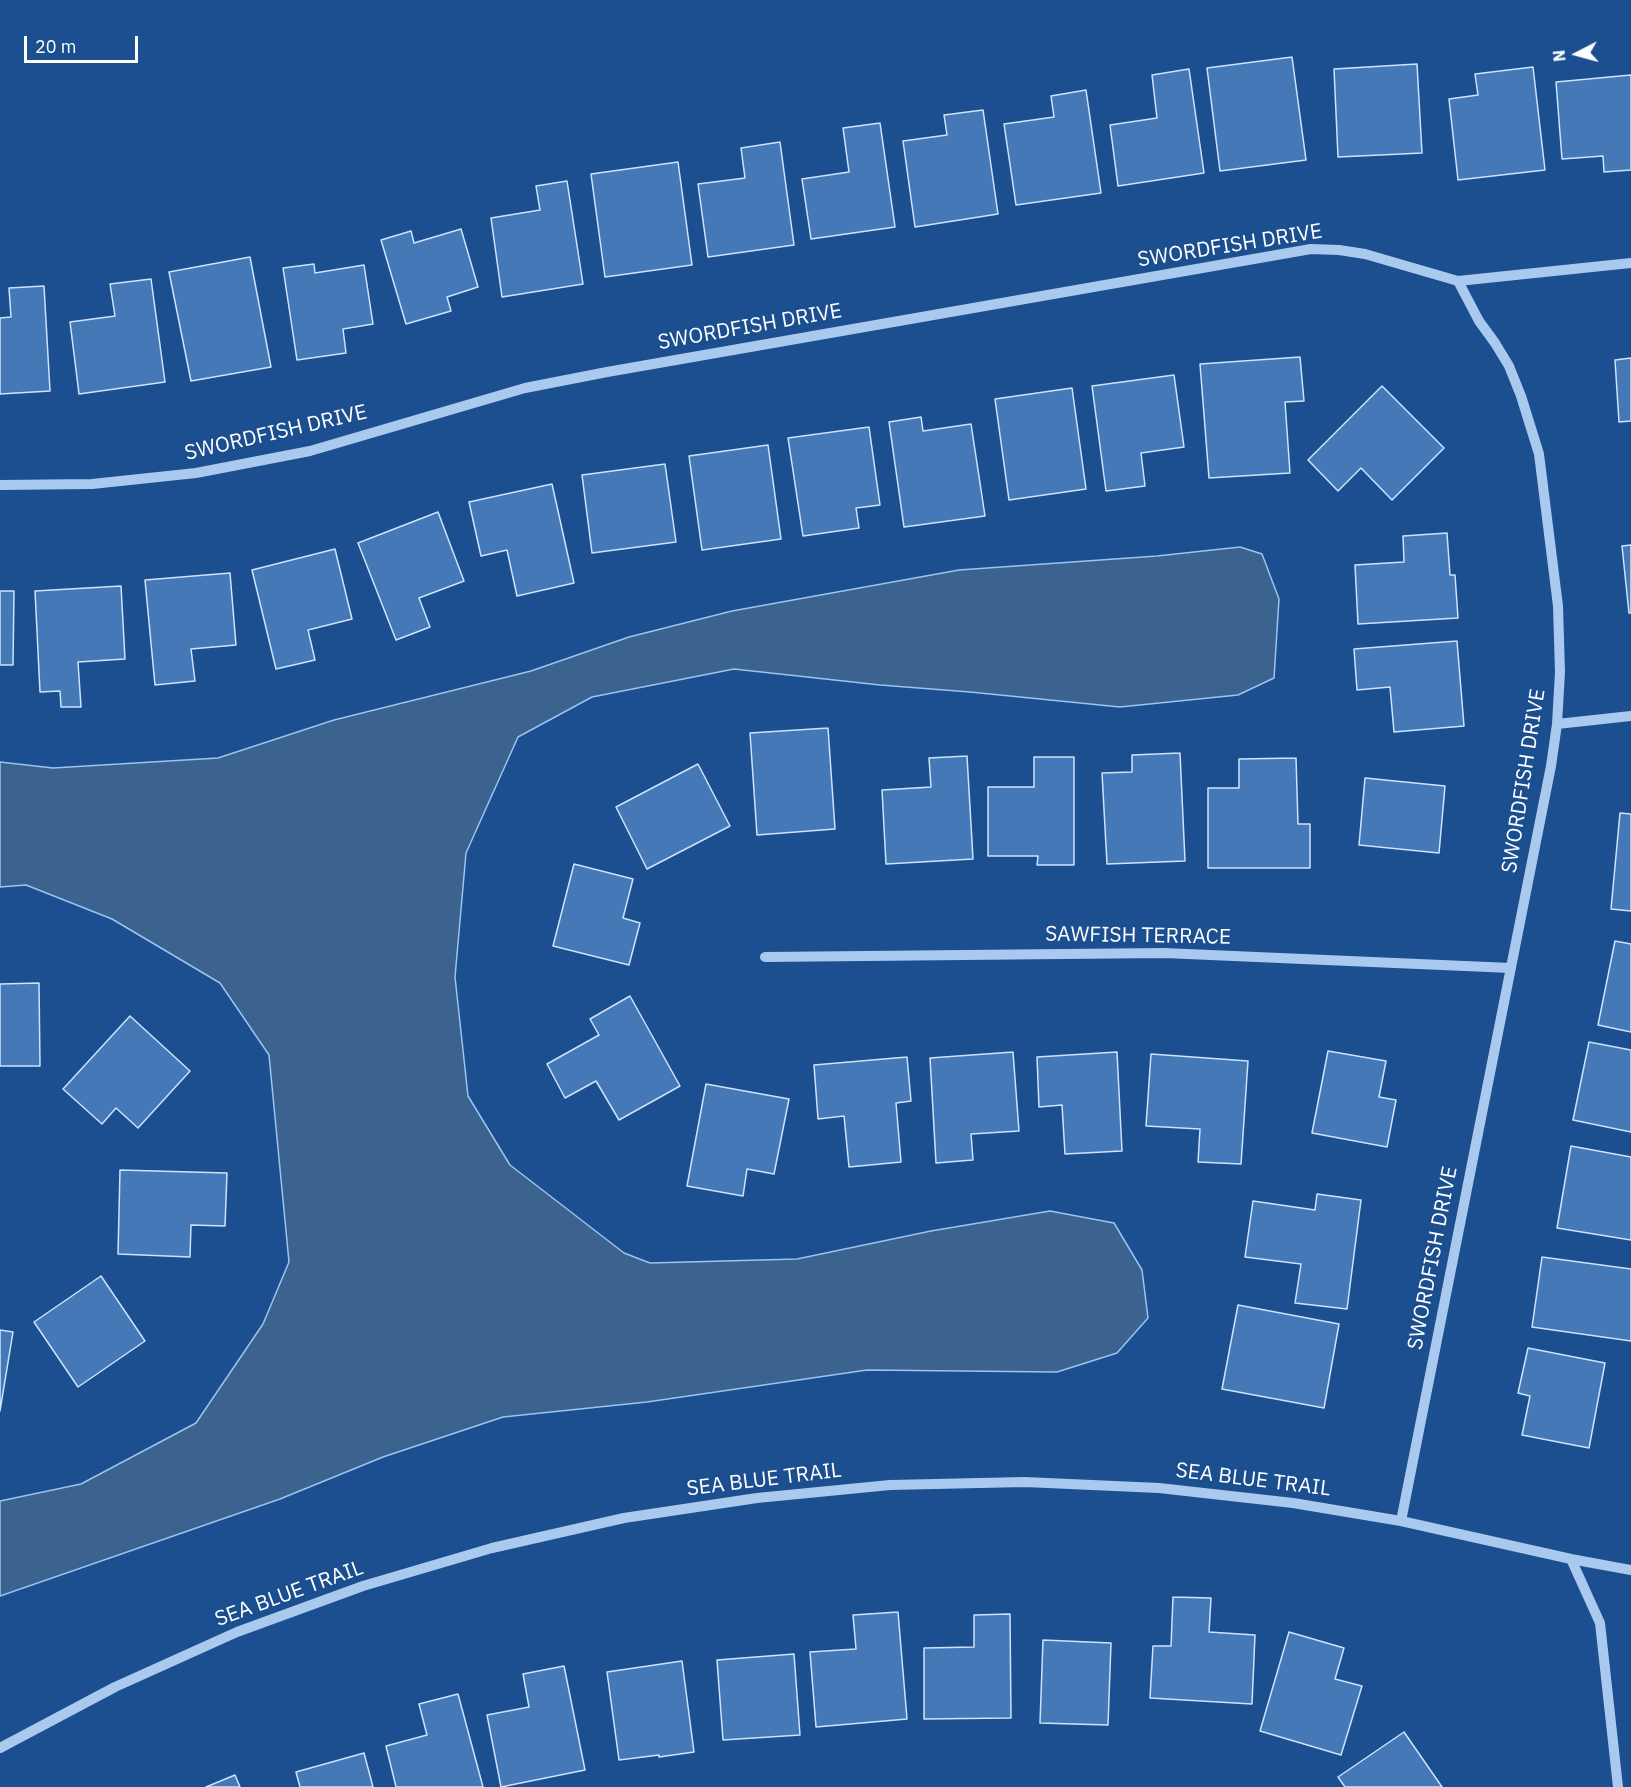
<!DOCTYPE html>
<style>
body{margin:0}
#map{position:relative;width:1631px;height:1787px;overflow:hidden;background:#1b4f8f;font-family:"IBM Plex Sans",sans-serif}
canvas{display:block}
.north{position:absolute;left:1547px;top:24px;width:60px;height:60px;-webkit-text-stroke:4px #1b4f8f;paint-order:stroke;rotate:264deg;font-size:16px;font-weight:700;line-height:24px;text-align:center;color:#fff}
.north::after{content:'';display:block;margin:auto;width:21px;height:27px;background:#fff;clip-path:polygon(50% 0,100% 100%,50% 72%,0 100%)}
.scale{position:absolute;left:24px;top:36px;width:114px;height:27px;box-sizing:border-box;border:3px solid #fff;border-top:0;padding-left:8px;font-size:18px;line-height:21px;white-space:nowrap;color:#fff;-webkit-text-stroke:4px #1b4f8f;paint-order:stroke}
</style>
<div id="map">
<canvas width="1631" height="1787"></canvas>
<div class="north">N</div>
<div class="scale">20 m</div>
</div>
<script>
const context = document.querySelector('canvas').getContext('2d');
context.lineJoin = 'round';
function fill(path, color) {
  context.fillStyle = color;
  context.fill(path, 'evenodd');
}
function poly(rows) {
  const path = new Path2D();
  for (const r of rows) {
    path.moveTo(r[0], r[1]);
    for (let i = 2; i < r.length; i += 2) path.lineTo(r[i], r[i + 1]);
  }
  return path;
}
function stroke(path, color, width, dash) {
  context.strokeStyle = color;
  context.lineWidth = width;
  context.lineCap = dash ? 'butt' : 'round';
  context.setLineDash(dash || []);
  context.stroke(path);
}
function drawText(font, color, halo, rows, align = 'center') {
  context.font = font + ' "IBM Plex Sans",sans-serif';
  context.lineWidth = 4.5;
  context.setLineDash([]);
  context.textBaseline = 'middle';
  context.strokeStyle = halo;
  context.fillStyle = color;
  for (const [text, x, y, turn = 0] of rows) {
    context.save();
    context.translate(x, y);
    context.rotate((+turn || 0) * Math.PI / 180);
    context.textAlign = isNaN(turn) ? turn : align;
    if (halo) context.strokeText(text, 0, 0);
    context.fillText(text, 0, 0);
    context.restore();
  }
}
const water = poly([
 [1240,547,1262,554,1279,599,1274,678,1238,695,1120,707,970,692,880,685,734,669,592,697,518,737,466,853,455,977,468,1096,510,1165,624,1253,650,1263,797,1259,931,1231,1050,1211,1114,1223,1142,1270,1148,1318,1117,1353,1057,1372,867,1370,647,1402,503,1417,383,1457,280,1499,0,1596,0,1501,81,1484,196,1423,263,1324,289,1262,269,1055,220,983,112,919,26,885,0,887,0,762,53,768,218,758,334,720,531,671,629,637,732,611,959,570,1157,556,1240,547]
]);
const building = poly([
 [1292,57,1306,160,1220,171,1207,68,1292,57],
 [1417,64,1422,153,1338,157,1334,69,1417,64],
 [1533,67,1545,170,1458,180,1449,99,1478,95,1475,74,1533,67],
 [1189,69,1204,173,1118,186,1110,125,1157,118,1152,75,1189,69],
 [1631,75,1631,170,1604,172,1603,156,1562,159,1556,82,1631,75],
 [1086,90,1101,193,1016,205,1004,124,1054,117,1051,96,1086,90],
 [983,110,998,214,915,227,903,141,947,135,944,115,983,110],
 [880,123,895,227,811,239,802,179,849,172,843,128,880,123],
 [780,142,794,245,708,257,698,184,745,178,741,148,780,142],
 [678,162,692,265,605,277,591,174,678,162],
 [567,181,583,284,502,297,491,218,540,210,536,186,567,181],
 [461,229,478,287,447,297,451,311,406,324,381,240,411,231,414,243,461,229],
 [250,257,271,367,191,381,169,272,250,257],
 [314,264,315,273,364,265,373,324,343,329,346,353,297,360,283,268,314,264],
 [151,279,165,382,79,394,70,322,115,316,110,284,151,279],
 [44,286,50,391,0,394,0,318,11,317,9,288,44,286],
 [1300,357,1304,401,1285,402,1290,473,1209,478,1200,364,1300,357],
 [1631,358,1631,421,1619,422,1615,360,1631,358],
 [1174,375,1184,447,1141,453,1145,486,1106,491,1092,386,1174,375],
 [1382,386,1444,448,1392,500,1361,468,1338,491,1308,460,1382,386],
 [1072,388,1086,489,1009,500,995,399,1072,388],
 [921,417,923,431,971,424,985,516,904,527,889,422,921,417],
 [869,427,880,505,856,508,859,528,803,536,788,438,869,427],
 [768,445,781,539,702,550,689,456,768,445],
 [665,464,676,542,592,553,582,475,665,464],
 [552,484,574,583,517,596,507,550,481,556,469,502,552,484],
 [438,512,464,581,419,598,430,627,396,640,358,543,438,512],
 [1447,533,1450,575,1455,575,1458,618,1358,624,1355,565,1404,562,1403,536,1447,533],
 [1631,545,1631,613,1629,613,1622,546,1631,545],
 [335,549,352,619,308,630,315,660,276,669,252,570,335,549],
 [230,573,236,645,191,649,195,681,155,685,145,580,230,573],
 [121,586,125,659,78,662,81,707,61,707,60,691,40,692,35,591,121,586],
 [0,591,14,591,13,665,0,665,0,591],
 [1457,641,1464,726,1394,732,1390,687,1357,690,1354,649,1457,641],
 [828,728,835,829,757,835,750,733,828,728],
 [1180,753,1185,861,1107,864,1102,773,1132,772,1132,755,1180,753],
 [967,756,973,859,886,864,882,790,931,787,929,758,967,756],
 [1034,757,1074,757,1074,865,1037,865,1038,856,988,856,988,787,1034,787,1034,757],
 [1296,758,1298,824,1310,824,1310,868,1208,868,1208,788,1239,788,1239,759,1296,758],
 [698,764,730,826,647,869,616,807,698,764],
 [1365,778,1445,786,1439,853,1359,845,1365,778],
 [1620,813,1631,814,1631,911,1611,909,1620,813],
 [574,864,633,879,623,918,640,923,629,965,553,946,574,864],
 [1615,941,1631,944,1631,1032,1598,1025,1615,941],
 [39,983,40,1066,0,1066,0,984,39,983],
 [630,996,680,1086,619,1120,596,1081,565,1098,547,1064,599,1035,590,1019,630,996],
 [130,1016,190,1071,138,1128,116,1108,102,1124,63,1089,130,1016],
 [1589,1042,1631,1050,1631,1132,1573,1120,1589,1042],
 [1328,1051,1386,1061,1379,1097,1396,1100,1387,1147,1312,1133,1328,1051],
 [1013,1052,1019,1131,971,1134,973,1160,936,1163,930,1058,1013,1052],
 [1117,1052,1122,1151,1065,1154,1062,1105,1039,1107,1037,1057,1117,1052],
 [1151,1054,1248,1061,1241,1164,1198,1162,1200,1129,1146,1126,1151,1054],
 [907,1057,911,1101,896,1103,901,1162,849,1167,844,1116,818,1119,814,1065,907,1057],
 [706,1084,789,1099,774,1174,747,1169,743,1196,687,1186,706,1084],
 [1571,1146,1631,1157,1631,1240,1557,1228,1571,1146],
 [120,1170,227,1173,225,1226,191,1225,190,1257,118,1254,120,1170],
 [1317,1194,1361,1200,1347,1309,1295,1303,1301,1264,1245,1257,1253,1201,1315,1210,1317,1194],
 [1542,1257,1631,1269,1631,1341,1532,1327,1542,1257],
 [101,1276,145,1341,78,1387,34,1322,101,1276],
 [1238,1305,1339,1324,1324,1408,1222,1389,1238,1305],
 [0,1330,13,1332,0,1411,0,1330],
 [1528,1348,1605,1363,1589,1448,1522,1435,1530,1396,1518,1393,1528,1348],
 [1173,1597,1211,1598,1209,1632,1255,1635,1252,1704,1150,1698,1153,1646,1171,1646,1173,1597],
 [898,1612,907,1719,816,1727,810,1652,856,1649,853,1615,898,1612],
 [1010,1614,1011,1718,924,1719,924,1648,974,1647,974,1615,1010,1614],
 [1289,1632,1344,1648,1335,1679,1362,1686,1341,1755,1260,1731,1289,1632],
 [1043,1640,1111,1643,1108,1725,1040,1723,1043,1640],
 [794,1654,800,1735,723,1740,717,1660,794,1654],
 [682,1661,694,1752,659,1757,659,1755,619,1760,607,1672,682,1661],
 [564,1666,585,1770,501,1787,487,1715,529,1707,523,1674,564,1666],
 [458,1694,483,1787,396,1787,386,1746,427,1735,419,1704,458,1694],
 [1404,1732,1442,1787,1345,1787,1338,1777,1404,1732],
 [364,1753,373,1787,300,1787,296,1772,364,1753],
 [235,1775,240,1787,206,1787,235,1775]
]);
const minor = poly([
 [1458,281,1631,263],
 [0,485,92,484,196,473,310,451,525,388,607,372,1311,249,1339,250,1365,254,1458,281,1479,321,1495,343,1509,366,1521,396,1539,454,1558,606,1560,672,1557,724,1551,766,1401,1521],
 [1557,724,1631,716],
 [765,957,1164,953,1511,968],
 [1571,1559,1600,1623,1618,1787],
 [0,1748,115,1687,237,1632,363,1586,492,1548,624,1518,757,1498,890,1485,1025,1482,1159,1488,1293,1503,1401,1521,1571,1559,1631,1570]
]);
const streetNames = [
 ["SWORDFISH DRIVE",1230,246,-9],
 ["SWORDFISH DRIVE",750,327,-10],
 ["SWORDFISH DRIVE",276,433,-13],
 ["SWORDFISH DRIVE",1524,781,-81],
 ["SAWFISH TERRACE",1138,936,1],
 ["SWORDFISH DRIVE",1433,1258,-79],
 ["SEA BLUE TRAIL",764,1480,-7],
 ["SEA BLUE TRAIL",1253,1480,7],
 ["SEA BLUE TRAIL",289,1594,-20]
];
fill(water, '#3c6290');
stroke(water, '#9cc4f0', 1.5);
fill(building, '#4478b7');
stroke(building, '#cfe3fa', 1.5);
stroke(minor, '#a9c9ee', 10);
drawText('21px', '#fff', '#1b4f8f', streetNames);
</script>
